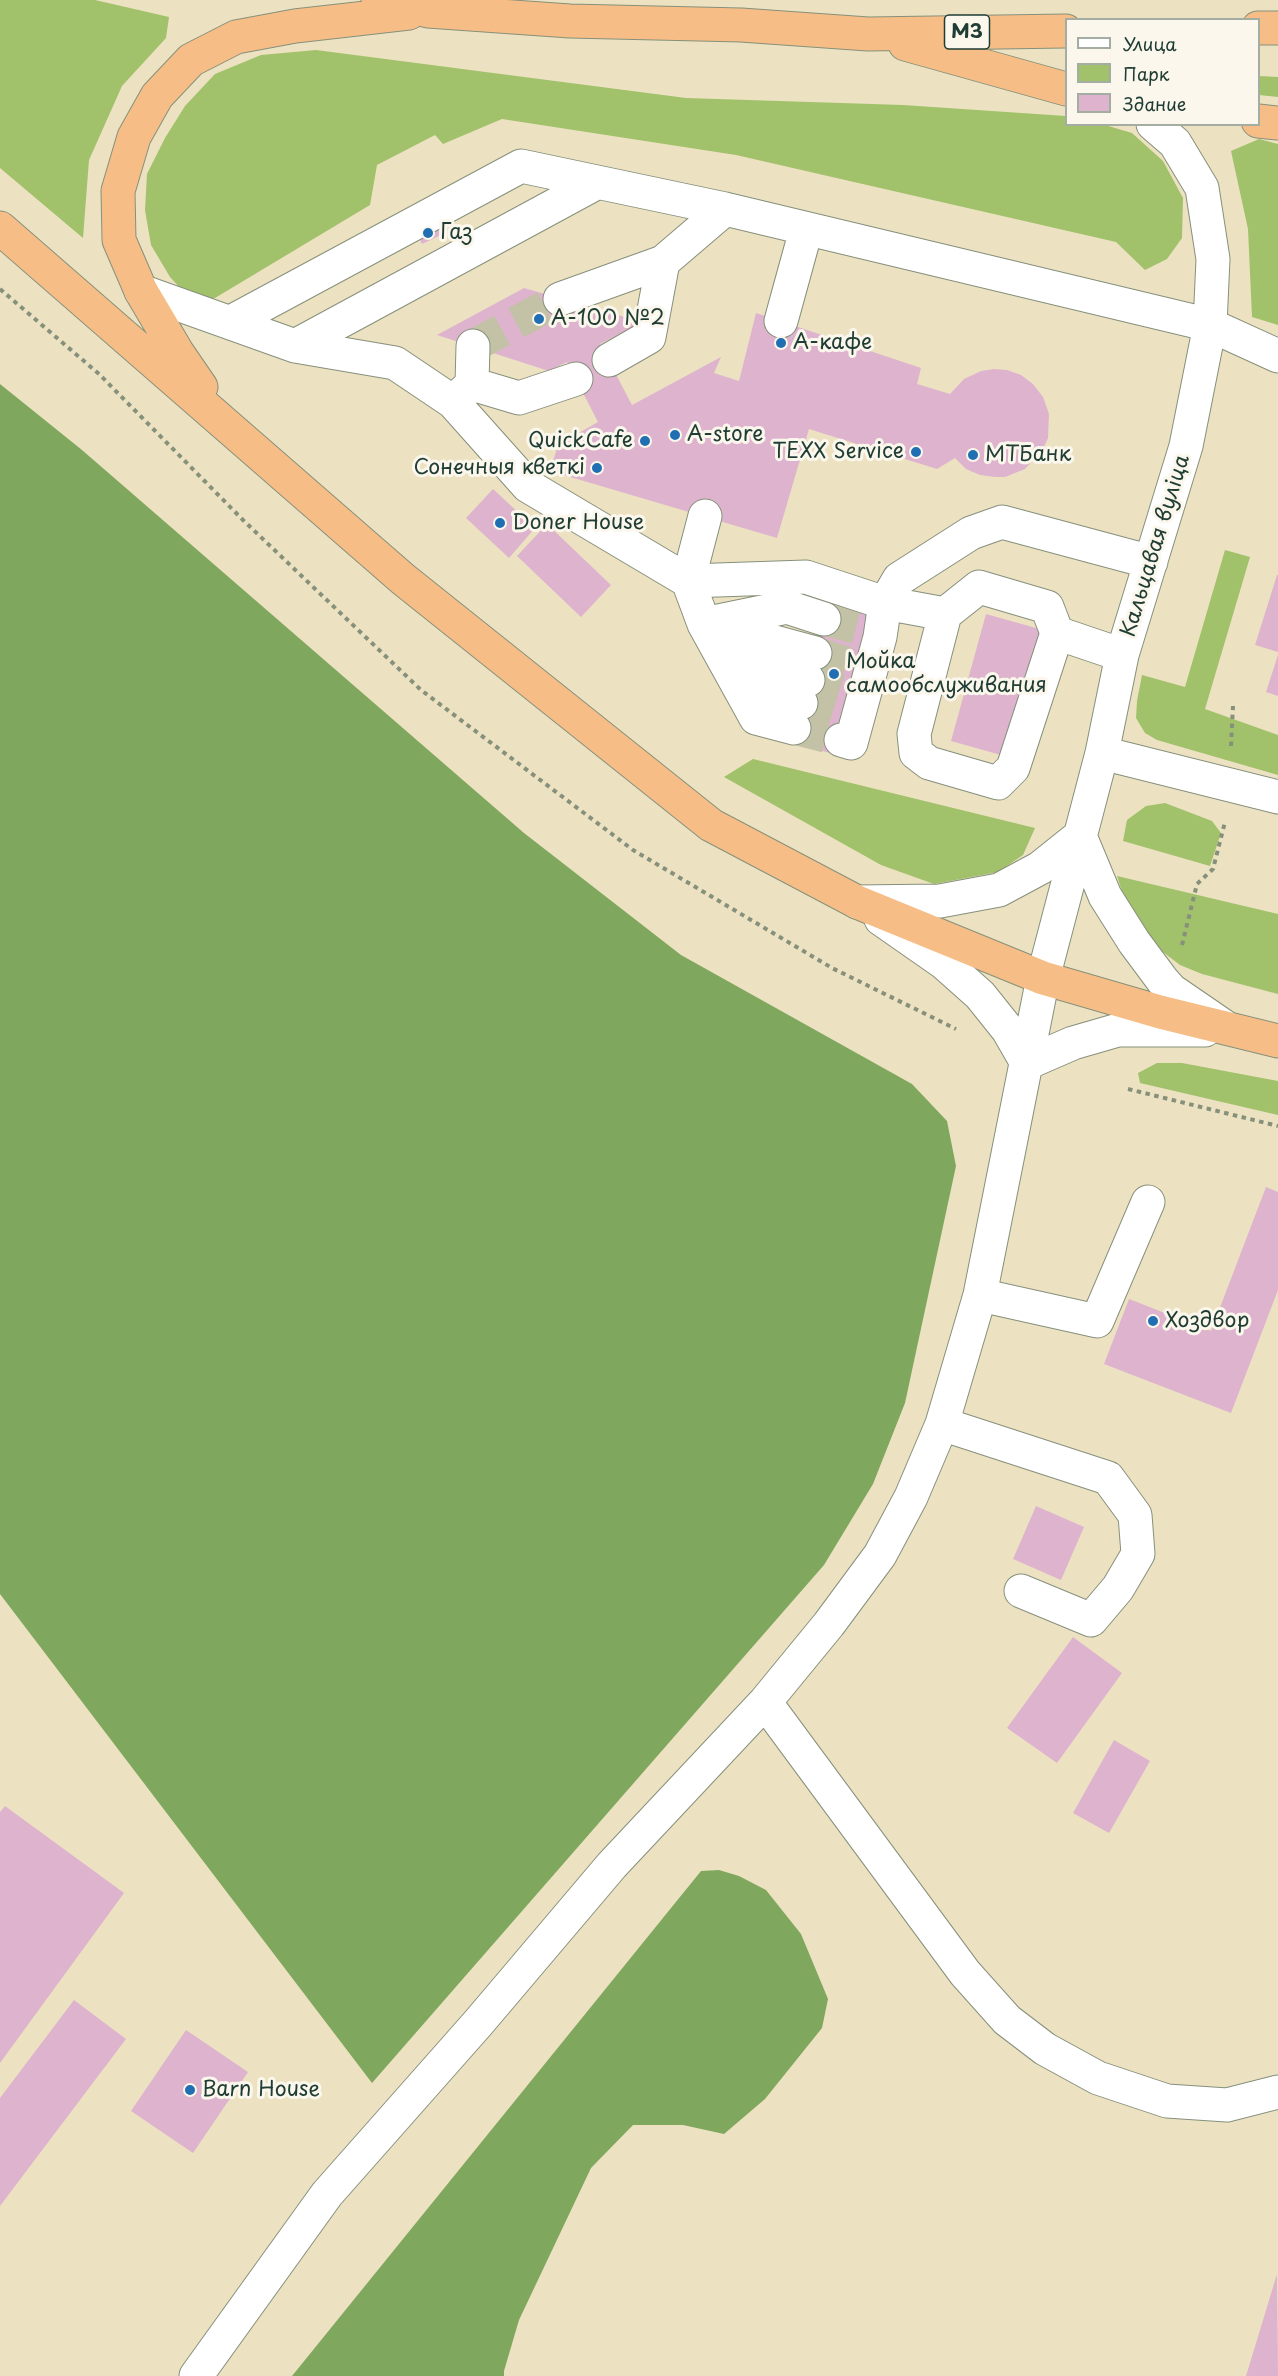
<!DOCTYPE html>
<meta charset="utf-8">
<style>
body{margin:0}
#map{position:relative;width:1278px;height:2376px;overflow:hidden;background:#ece2c2;font-family:"Playpen Sans",sans-serif}
canvas{display:block}
.legend{position:absolute;left:1065px;top:18px;width:195px;height:108px;box-sizing:border-box;background:#fbf7ec;border:2px solid #a3ada2;margin:0;padding:8px 10px;list-style:none;font-size:18px;color:#1f3d34}
.legend li{display:flex;align-items:center;gap:12px;height:30px}
.legend b{width:30px;border:2px solid #a3ada2}
</style>
<div id="map">
<canvas width="1278" height="2376"></canvas>
<ul class="legend">
<li><b style="height:8px;background:#fff"></b>Улица</li>
<li><b style="height:16px;background:#a1c16a"></b>Парк</li>
<li><b style="height:16px;background:#deb3ce"></b>Здание</li>
</ul>
</div>
<script>
const context = document.querySelector('canvas').getContext('2d');
context.lineJoin = 'round';
function fill(path, color) {
  context.fillStyle = color;
  context.fill(path, 'evenodd');
}
function poly(rows) {
  const path = new Path2D();
  for (const r of rows) {
    path.moveTo(r[0], r[1]);
    for (let i = 2; i < r.length; i += 2) path.lineTo(r[i], r[i + 1]);
  }
  return path;
}
function stroke(path, color, width, dash) {
  context.strokeStyle = color;
  context.lineWidth = width;
  context.lineCap = dash ? 'butt' : 'round';
  context.setLineDash(dash || []);
  context.stroke(path);
}
function drawText(font, color, halo, rows, align = 'center') {
  context.font = font + ' "Playpen Sans",sans-serif';
  context.lineWidth = 6;
  context.setLineDash([]);
  context.textBaseline = 'middle';
  context.strokeStyle = halo;
  context.fillStyle = color;
  for (const [text, x, y, turn = 0] of rows) {
    context.save();
    context.translate(x, y);
    context.rotate((+turn || 0) * Math.PI / 180);
    context.textAlign = isNaN(turn) ? turn : align;
    if (halo) context.strokeText(text, 0, 0);
    context.fillText(text, 0, 0);
    context.restore();
  }
}
const green = poly([
 [0,0,95,0,169,17,166,38,122,86,89,160,83,238,0,168],
 [316,50,686,98,903,105,1066,116,1066,124,1105,125,1132,133,1163,161,1183,198,1182,238,1167,259,1145,270,1116,242,736,155,502,119,443,144,435,135,377,165,370,205,215,298,192,301,170,277,151,245,145,210,147,174,165,138,185,106,215,74,261,55],
 [1259,76,1278,77,1278,97,1259,95],
 [1259,139,1278,144,1278,325,1252,317,1248,229,1231,151],
 [1225,550,1250,557,1205,709,1278,735,1278,775,1157,740,1145,733,1136,718,1137,701,1142,675,1185,687],
 [753,759,1035,828,1023,855,998,872,934,884,881,865,724,777],
 [1165,803,1212,821,1221,833,1210,866,1123,841,1127,820,1146,806],
 [1117,876,1278,914,1278,994,1202,974,1180,965,1163,952,1138,925,1126,904],
 [1157,1063,1182,1063,1278,1081,1278,1115,1140,1083,1138,1073]
]);
const forest = poly([
 [0,384,82,450,524,833,681,955,912,1084,947,1121,956,1166,905,1403,873,1484,824,1565,372,2083,0,1594],
 [719,1870,739,1876,766,1890,801,1934,828,1999,822,2028,765,2099,724,2134,683,2125,633,2125,591,2168,519,2320,504,2371,504,2376,292,2376,701,1871]
]);
const building = poly([
 [435,221,441,235,422,244,415,230],
 [524,288,642,322,600,344,632,405,721,357,714,373,739,381,756,313,921,368,917,384,950,394,964,379,981,371,994,369,1007,370,1021,375,1033,384,1043,397,1049,414,1048,438,1042,451,1025,469,1005,477,995,477,980,475,966,469,955,458,937,469,809,429,777,538,550,471,558,445,598,422,567,362,549,371,437,335],
 [493,489,535,528,509,558,466,518],
 [547,524,611,585,581,617,517,556],
 [1277,575,1278,575,1278,652,1255,645],
 [829,602,875,614,837,755,790,742],
 [986,614,1043,630,1008,757,951,741],
 [1278,655,1278,696,1266,692],
 [1266,1187,1278,1192,1278,1290,1231,1413,1104,1364,1129,1299,1211,1331],
 [1036,1506,1084,1527,1061,1580,1013,1559],
 [1073,1637,1122,1673,1057,1763,1007,1728],
 [1114,1740,1150,1761,1109,1833,1073,1813],
 [5,1806,124,1893,0,2063,0,1812],
 [74,2000,126,2039,0,2206,0,2098],
 [186,2030,248,2072,193,2153,131,2111],
 [1277,2274,1278,2376,1246,2376]
]);
const minorTunnel = poly([
 [473,346,560,299],
 [824,619,871,631],
 [815,653,861,668],
 [808,680,853,695],
 [801,703,847,717],
 [794,728,841,740]
]);
const path = poly([
 [0,289,99,374,243,520,421,690,633,850,832,968,956,1029],
 [1231,746,1233,706],
 [1182,945,1197,884,1213,869,1225,822],
 [1128,1089,1278,1126]
]);
const minor = poly([
 [141,291,295,346,395,363,453,402,528,486,688,581,704,624,756,718,794,728],
 [560,299,663,262,725,209],
 [781,321,806,230],
 [231,322,521,166,725,209,1210,325,1278,356],
 [295,346,596,183],
 [609,360,649,337,663,262],
 [472,384,519,398,576,379],
 [457,398,472,384,473,346],
 [705,516,688,581,806,577,885,603,945,614],
 [704,624,787,607,824,619],
 [726,629,815,653],
 [1057,633,1013,768,998,783,929,763,916,753,914,734,945,614,979,587,1047,607,1057,633,1122,655],
 [740,649,770,670,808,680],
 [739,663,765,693,801,703],
 [841,740,851,743,880,637,885,603,899,579,971,533,1002,522,1151,562],
 [1102,753,1278,797],
 [1080,836,1105,896,1134,942,1163,981,1171,990,1225,1027],
 [857,902,940,901,999,890,1040,868,1080,836],
 [881,919,944,963,980,995,1008,1030,1027,1063],
 [1027,1063,1073,1043,1118,1030,1205,1030],
 [980,1295,1097,1321,1148,1202],
 [942,1424,1108,1478,1135,1515,1138,1554,1118,1588,1091,1620,1021,1591],
 [765,1702,965,1973,1007,2020,1045,2049,1098,2078,1167,2101,1227,2105,1278,2092],
 [196,2376,327,2194,479,2022,612,1865,765,1702,829,1624,880,1555,911,1497,942,1424,980,1295,1043,978,1102,753,1122,655,1186,446,1210,325,1213,259,1202,188,1175,143,1153,124]
]);
const highway = poly([
 [378,0,428,11,570,21,741,25,868,34,1066,31],
 [1258,28,1278,28],
 [905,44,1066,89],
 [1258,121,1278,123],
 [0,228,403,579,711,825,857,902,1043,978,1160,1012,1278,1041],
 [201,387,177,352,141,291,119,240,118,191,134,137,157,96,191,60,236,37,295,26,409,13]
]);
const markers = [
 [428,233,6,"#1f6fb2"],
 [539,319,6,"#1f6fb2"],
 [781,343,6,"#1f6fb2"],
 [675,435,6,"#1f6fb2"],
 [645,441,6,"#1f6fb2"],
 [916,452,6,"#1f6fb2"],
 [973,455,6,"#1f6fb2"],
 [597,468,6,"#1f6fb2"],
 [500,523,6,"#1f6fb2"],
 [834,674,6,"#1f6fb2"],
 [1153,1321,6,"#1f6fb2"],
 [190,2090,6,"#1f6fb2"]
];
const shields = [
 [967,32,45]
];
const shieldNames = [
 ["М3",967,32]
];
const poiNames = [
 ["Газ",440,233],
 ["А-100 №2",551,319],
 ["А-кафе",793,343],
 ["A-store",687,435],
 ["QuickCafe",633,441,"right"],
 ["TEXX Service",904,452,"right"],
 ["МТБанк",985,455],
 ["Сонечныя кветкі",585,468,"right"],
 ["Doner House",512,523],
 ["Мойка",846,662],
 ["самообслуживания",846,686],
 ["Хоздвор",1165,1321],
 ["Barn House",202,2090]
];
const streetNames = [
 ["Кальцавая вуліца",1156,546,-73]
];
fill(green, '#a1c16a');
fill(forest, '#80a75e');
fill(building, '#deb3ce');
stroke(minorTunnel, '#c3c1a6', 33, [33, 16]);
stroke(minor, '#86907b', 35);
stroke(highway, '#86907b', 35);
stroke(path, '#86907b', 4, [4.5, 4.5]);
stroke(minor, '#fff', 33);
stroke(highway, '#f6be86', 33);
for (const [x, y, r, color] of markers) {
  const dot = new Path2D();
  dot.arc(x, y, r, 0, 2 * Math.PI);
  context.fillStyle = color;
  context.fill(dot);
  stroke(dot, '#fbf7ec', 2);
}
for (const [x, y, w] of shields) {
  const box = new Path2D();
  box.roundRect(x - w / 2, y - 17, w, 34, 4.5);
  context.fillStyle = '#fbf7ec';
  context.fill(box);
  stroke(box, '#1f3d34', 1.5);
}
drawText('bold 20px', '#1f3d34', null, shieldNames);
drawText('21px', '#1f3d34', '#fbf7ec', poiNames, 'left');
drawText('21px', '#1f3d34', '#fbf7ec', streetNames);
</script>
